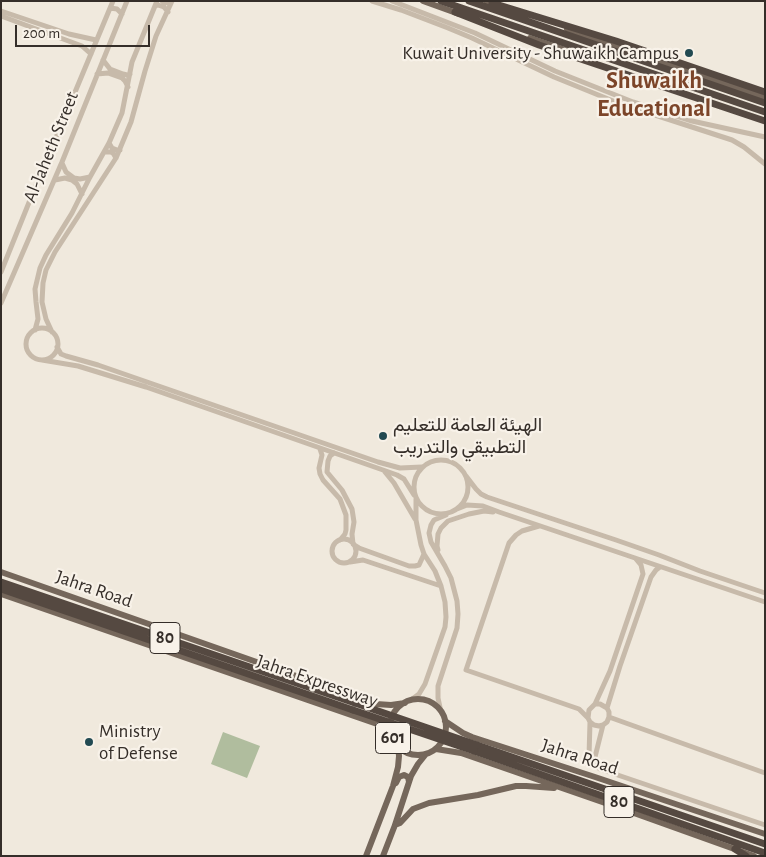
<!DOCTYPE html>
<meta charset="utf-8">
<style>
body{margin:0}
#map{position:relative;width:766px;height:857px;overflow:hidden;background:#f0e9dd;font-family:"Alegreya Sans",sans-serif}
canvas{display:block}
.frame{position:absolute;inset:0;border:2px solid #352e29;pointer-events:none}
.scale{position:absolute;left:15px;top:25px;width:135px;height:22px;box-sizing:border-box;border:2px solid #352e29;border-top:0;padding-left:6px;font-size:15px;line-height:18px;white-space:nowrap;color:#352e29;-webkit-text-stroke:4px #f8f2e9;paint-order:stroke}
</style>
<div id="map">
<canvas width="766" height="857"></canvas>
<div class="frame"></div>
<div class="scale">200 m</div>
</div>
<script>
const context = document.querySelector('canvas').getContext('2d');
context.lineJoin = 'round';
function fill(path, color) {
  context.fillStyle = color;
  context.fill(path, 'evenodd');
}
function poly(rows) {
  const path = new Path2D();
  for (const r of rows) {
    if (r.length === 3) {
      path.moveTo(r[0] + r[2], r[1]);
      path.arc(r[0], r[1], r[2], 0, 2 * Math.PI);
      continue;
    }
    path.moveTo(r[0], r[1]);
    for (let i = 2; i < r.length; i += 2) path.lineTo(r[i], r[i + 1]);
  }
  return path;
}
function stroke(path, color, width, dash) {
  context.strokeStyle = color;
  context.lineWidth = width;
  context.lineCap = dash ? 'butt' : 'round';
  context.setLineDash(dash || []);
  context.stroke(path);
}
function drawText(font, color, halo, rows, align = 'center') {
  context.font = font + ' "Alegreya Sans",Vazirmatn,sans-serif';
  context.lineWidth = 4.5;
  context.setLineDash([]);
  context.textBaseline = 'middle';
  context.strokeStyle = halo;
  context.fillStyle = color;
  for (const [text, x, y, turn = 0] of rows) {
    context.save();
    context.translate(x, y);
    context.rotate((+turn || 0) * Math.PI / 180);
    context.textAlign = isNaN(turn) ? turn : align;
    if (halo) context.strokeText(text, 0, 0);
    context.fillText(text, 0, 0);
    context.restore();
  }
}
const green = poly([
 [223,732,260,746,247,778,211,764]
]);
const minor = poly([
 [162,1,166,3,172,1],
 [372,1,401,10,448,28,472,38,554,77,618,103,732,140,744,147,765,164],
 [392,1,475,33,555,71,633,102,692,121,765,137],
 [155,6,158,5,164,7,168,12],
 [110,8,117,9,122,14],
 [1,11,69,34,96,40],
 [1,16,82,46,91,54],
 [103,60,110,69,123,74,127,75,130,74],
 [97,74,108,73,122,78,125,81,128,87],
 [109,143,112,148,117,150,120,150],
 [105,152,110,152,113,153,116,158],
 [62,163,66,172,74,178,80,179,90,177],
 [55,180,65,178,72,180,77,184,82,194],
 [1,272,30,200,113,1],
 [1,303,62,162,127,1],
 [42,344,16],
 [35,330,38,319,36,302,35,289,40,268,46,255,72,213,90,177,109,143,122,113,132,62,157,1],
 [52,332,46,319,42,302,43,283,46,270,55,252,116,158,131,122,145,71,156,36,172,1],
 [57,347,61,354,66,356,98,365,378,462,400,468,422,467],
 [42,360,78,366,146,387,383,470,397,475,404,479,414,495],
 [320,449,322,455,319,468,320,474,323,480,340,499,346,515,346,530,345,534,340,540],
 [334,453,330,456,328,461,327,472,342,490,352,509,354,522,352,534,353,544],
 [441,487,27],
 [385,472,394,483,415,519],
 [466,476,476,489,481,494,487,497,616,540,659,555,700,571,765,593],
 [457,509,467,505,483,506,499,512,765,602],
 [539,526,522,531,516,535,509,543,466,670,579,709,588,718],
 [344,551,12],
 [354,545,359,548,409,566,415,566,419,565,424,554],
 [438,550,437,546,438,534,441,528,448,521,469,514,484,511,493,512],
 [350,562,363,560,441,586],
 [411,700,419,694,425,684,445,627,446,617,445,602,441,586,435,571,424,554,421,545,416,520,416,499],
 [595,704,610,671,643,574,641,565,636,559],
 [607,708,620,666,651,577,656,570,660,567],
 [441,712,438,698,438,686,457,628,458,614,457,601,451,578,445,566,431,542,429,533,431,525,434,520,446,515],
 [609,717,765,773],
 [590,722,589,756,593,764,600,769,765,825],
 [591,760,595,757,603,725,607,722,609,717,609,712,607,708,600,704,595,704,589,710,588,718,590,722,594,725,599,726,603,725]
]);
const major = poly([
 [423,1,459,14],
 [486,1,497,5],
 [567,29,765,98],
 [530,38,580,55],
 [1,572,376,704,391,705,405,703],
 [1,594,380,725,392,734],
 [418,727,28],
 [445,721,463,733,472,737,595,777,765,834],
 [436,749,461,753,631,812,754,856],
 [396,783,399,777,404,775,408,777,409,782],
 [395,825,400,823,413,809,429,803,478,795,516,786,526,786,554,788],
 [366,856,393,786,398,767,399,756,398,746],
 [383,856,395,825,411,776,418,764,426,754]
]);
const highway = poly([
 [441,1,765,112],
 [469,1,765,103],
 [492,3,616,41,765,92],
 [455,12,539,45,765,121],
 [1,582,355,703],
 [1,589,353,710],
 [477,745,765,844],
 [474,751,765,853],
 [735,849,746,856]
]);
const highwayBridge = poly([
 [355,703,477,745],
 [353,710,474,751]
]);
const markers = [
 [689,53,5,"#224a52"],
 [383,436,5,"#224a52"],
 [89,742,5,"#224a52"]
];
const shields = [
 [165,638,30],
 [393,738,35],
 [619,802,30]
];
const shieldNames = [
 ["80",165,638],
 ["601",393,738],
 ["80",619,802]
];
const poiNames = [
 ["Kuwait University - Shuwaikh Campus",679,53,"right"],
 ["الهيئة العامة للتعليم",393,425],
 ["التطبيقي والتدريب",393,447],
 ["Ministry",99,731],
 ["of Defense",99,753]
];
const streetNames = [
 ["Al-Jaheth Street",51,147,-68],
 ["Jahra Road",94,589,19],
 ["Jahra Expressway",317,681,19],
 ["Jahra Road",580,757,18]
];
const districtNames = [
 ["Shuwaikh",654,81],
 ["Educational",654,109]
];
fill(green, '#b0bd9e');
stroke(minor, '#c7baaa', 5);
stroke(major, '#75675b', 6);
stroke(highway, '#554941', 7);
stroke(highwayBridge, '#554941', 7);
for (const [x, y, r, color] of markers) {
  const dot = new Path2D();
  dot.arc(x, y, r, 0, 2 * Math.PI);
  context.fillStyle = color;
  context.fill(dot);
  stroke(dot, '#f8f2e9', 2);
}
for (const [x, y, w] of shields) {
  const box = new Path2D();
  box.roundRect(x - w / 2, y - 15.5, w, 31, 4);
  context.fillStyle = '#f8f2e9';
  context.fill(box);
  stroke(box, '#352e29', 1);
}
drawText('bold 18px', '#352e29', null, shieldNames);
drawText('19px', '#352e29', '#f8f2e9', poiNames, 'left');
drawText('19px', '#352e29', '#f8f2e9', streetNames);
drawText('bold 24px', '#7c4529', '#f8f2e9', districtNames);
</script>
